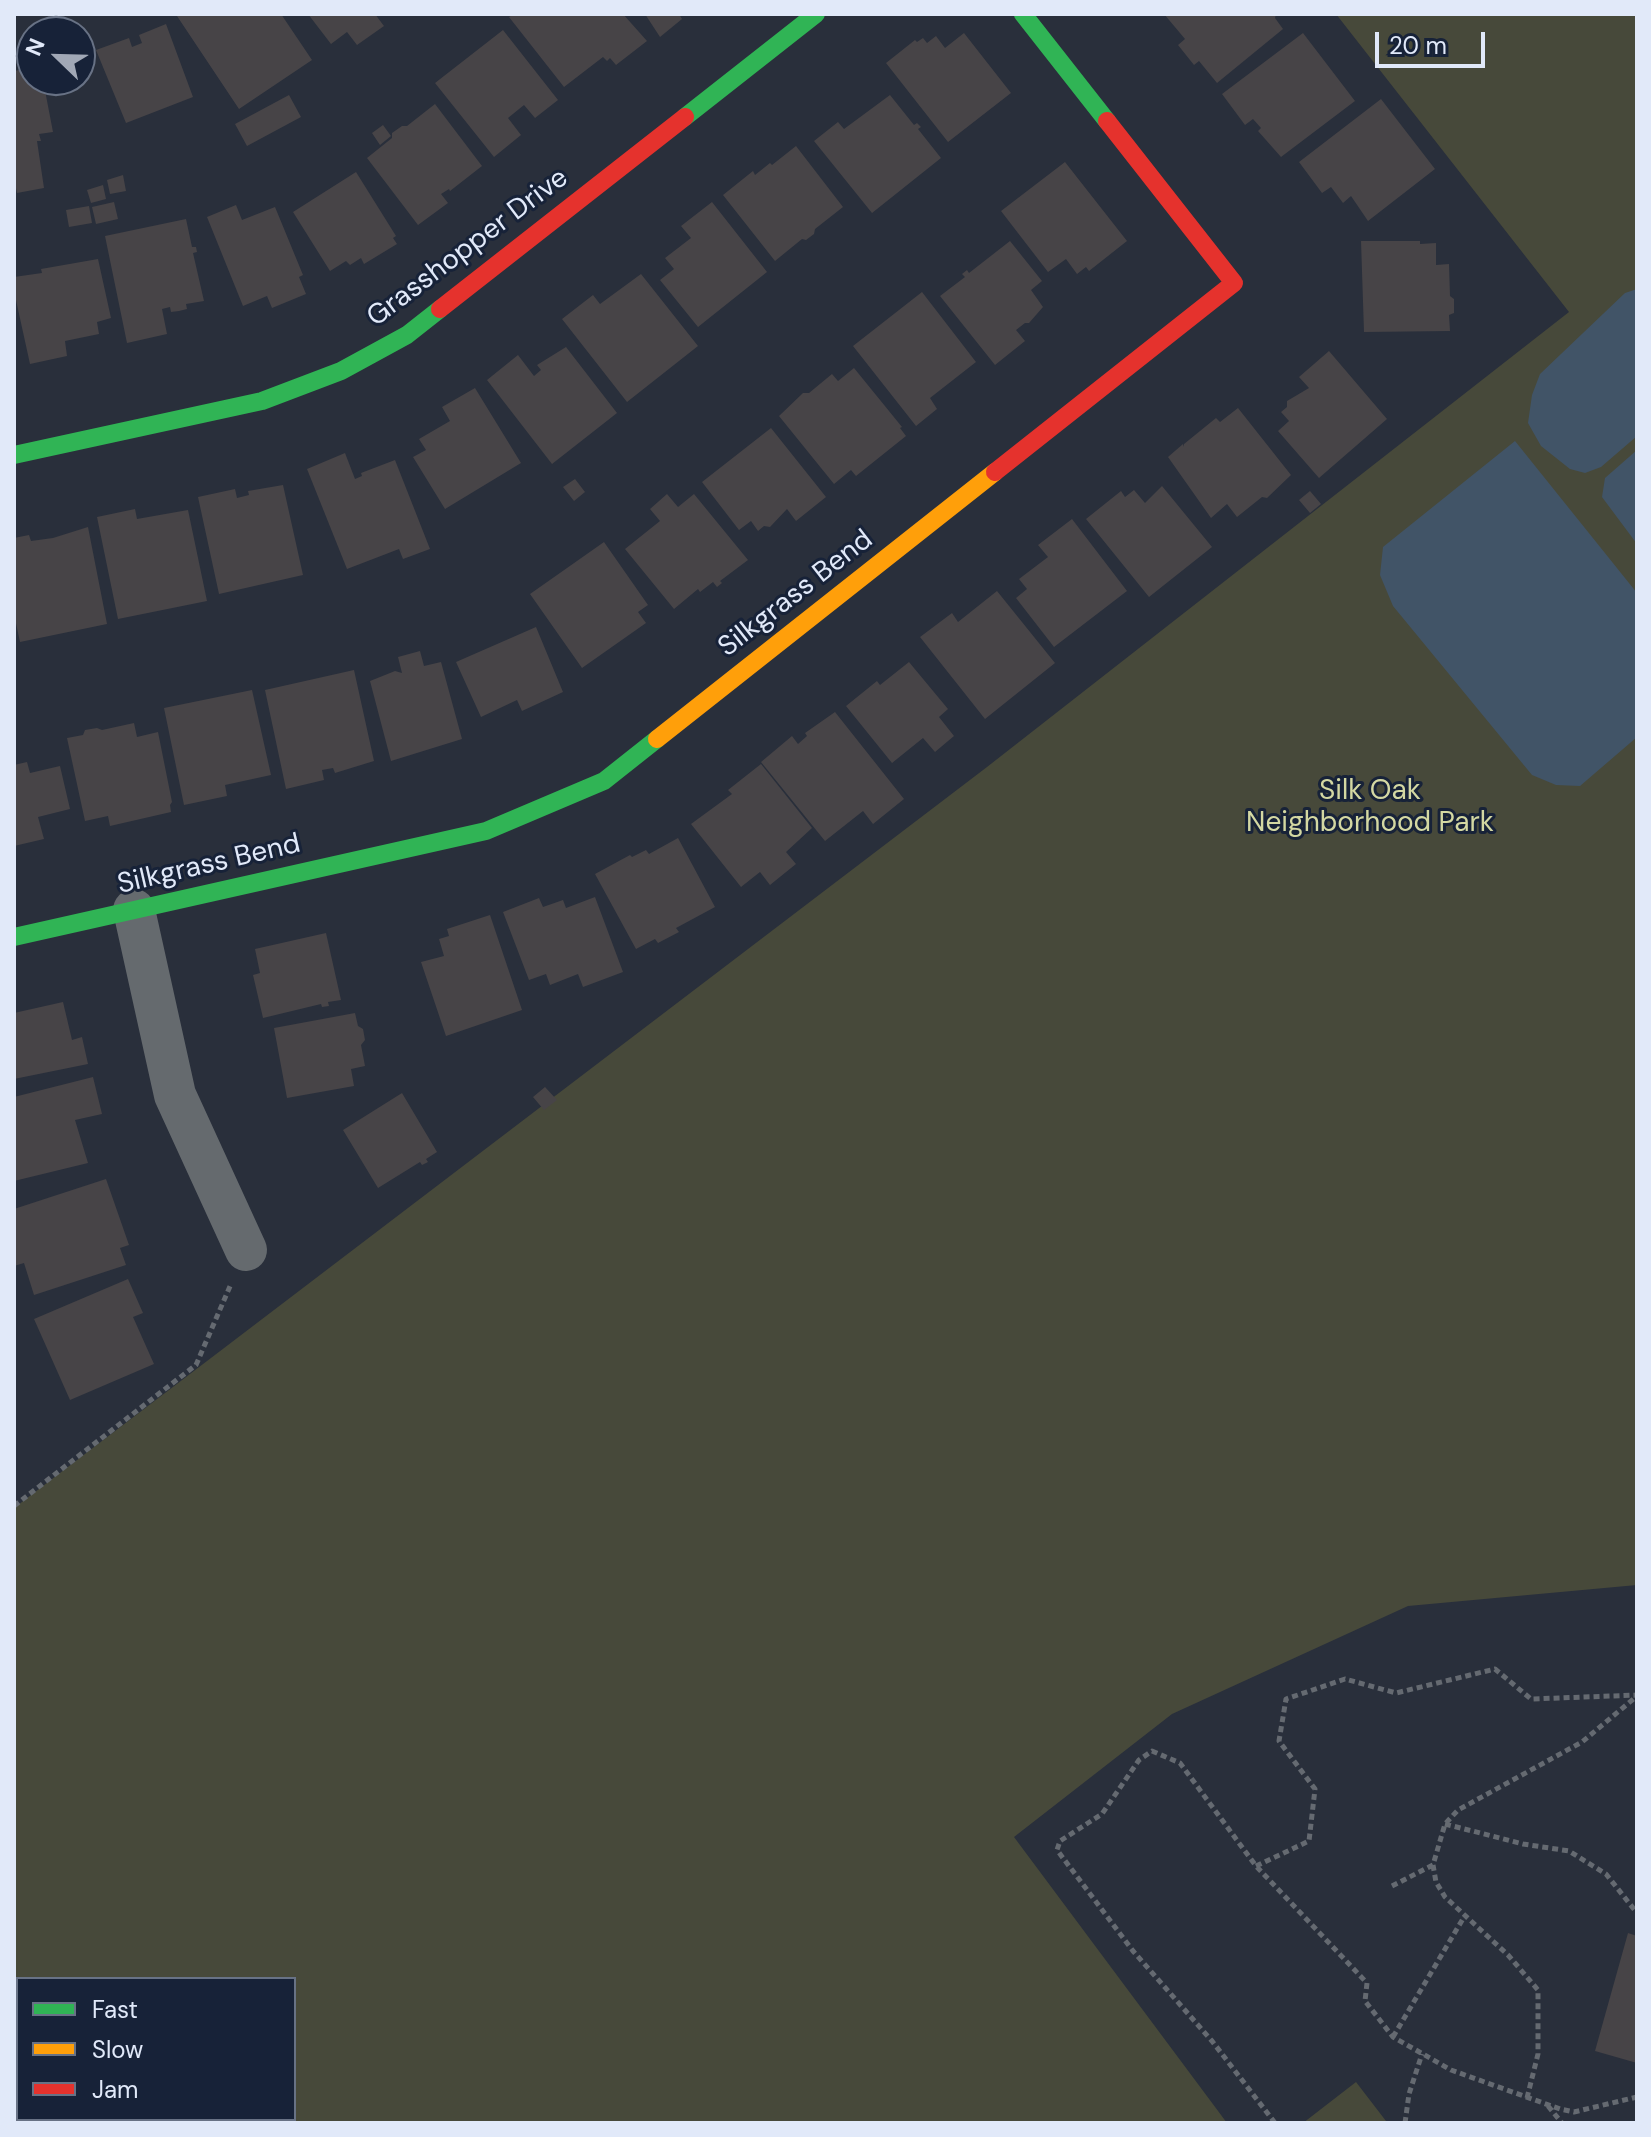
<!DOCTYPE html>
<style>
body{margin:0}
#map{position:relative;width:1651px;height:2137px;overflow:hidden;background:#292f3b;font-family:"DM Sans",sans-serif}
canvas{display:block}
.frame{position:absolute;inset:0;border:16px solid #e1e9f9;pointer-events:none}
.legend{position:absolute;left:16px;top:1977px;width:280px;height:144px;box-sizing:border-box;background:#172238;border:2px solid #687285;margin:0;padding:10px 14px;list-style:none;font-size:24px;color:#e1e9f9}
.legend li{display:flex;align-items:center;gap:16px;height:40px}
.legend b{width:40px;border:2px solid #687285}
.north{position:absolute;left:16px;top:16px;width:80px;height:80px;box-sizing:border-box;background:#172238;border:2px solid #687285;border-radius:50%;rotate:293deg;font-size:22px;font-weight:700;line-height:32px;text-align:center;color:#e1e9f9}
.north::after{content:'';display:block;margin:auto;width:28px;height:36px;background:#a1a8b6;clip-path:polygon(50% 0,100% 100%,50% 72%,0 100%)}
.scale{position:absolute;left:1375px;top:32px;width:110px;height:36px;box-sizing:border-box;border:4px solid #e1e9f9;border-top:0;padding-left:10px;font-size:24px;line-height:28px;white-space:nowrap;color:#e1e9f9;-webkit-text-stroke:6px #172238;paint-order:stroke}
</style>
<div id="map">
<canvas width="1651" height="2137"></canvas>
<div class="frame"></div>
<ul class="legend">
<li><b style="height:10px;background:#30b455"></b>Fast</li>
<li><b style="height:10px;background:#ff9f0a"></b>Slow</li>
<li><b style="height:10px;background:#e5322d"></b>Jam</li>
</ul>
<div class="north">N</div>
<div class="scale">20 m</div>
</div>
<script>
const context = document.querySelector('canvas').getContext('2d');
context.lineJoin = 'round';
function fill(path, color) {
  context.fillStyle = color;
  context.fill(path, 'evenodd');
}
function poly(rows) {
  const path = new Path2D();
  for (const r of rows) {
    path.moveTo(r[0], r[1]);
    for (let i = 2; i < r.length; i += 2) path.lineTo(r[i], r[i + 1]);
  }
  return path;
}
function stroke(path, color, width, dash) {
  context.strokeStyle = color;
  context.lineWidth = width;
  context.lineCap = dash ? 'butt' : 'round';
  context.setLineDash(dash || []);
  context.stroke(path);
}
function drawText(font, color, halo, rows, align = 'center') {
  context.font = font + ' "DM Sans",sans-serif';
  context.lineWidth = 6;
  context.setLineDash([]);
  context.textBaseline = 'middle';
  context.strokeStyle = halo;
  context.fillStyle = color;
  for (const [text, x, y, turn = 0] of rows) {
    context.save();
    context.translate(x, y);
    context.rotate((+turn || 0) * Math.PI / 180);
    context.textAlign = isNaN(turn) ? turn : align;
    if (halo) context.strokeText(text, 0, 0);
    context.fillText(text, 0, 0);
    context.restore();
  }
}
const green = poly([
 [1336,14,1637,14,1637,1585,1408,1606,1172,1714,1014,1837,1227,2123,14,2123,14,1508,987,767,1569,312],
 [18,1979,294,1979,294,2119,18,2119],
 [1356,2082,1386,2121,1303,2123]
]);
const water = poly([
 [1637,289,1637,436,1601,467,1585,473,1570,469,1541,446,1528,423,1532,395,1540,374,1625,293],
 [1515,441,1637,593,1637,737,1580,786,1556,785,1532,775,1393,606,1380,575,1383,547],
 [1637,450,1637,544,1602,497,1605,478]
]);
const building = poly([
 [180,14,281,14,312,60,239,109,177,16],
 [308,14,375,14,384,26,357,45,347,32,331,44],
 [514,14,623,14,647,41,616,65,610,58,607,61,603,57,564,87,509,17],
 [645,14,679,14,682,19,660,37],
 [1164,14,1276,14,1275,18,1283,29,1217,83,1199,61,1194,65,1178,45,1185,39],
 [166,24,193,97,126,123,96,50,129,38,132,47,142,43,139,35],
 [503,30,558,100,535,118,524,105,508,118,521,135,494,157,435,83],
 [964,33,1011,93,948,142,886,63,915,40,917,42,923,38,927,43,936,36,945,48],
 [1303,33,1355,101,1281,157,1258,131,1261,128,1253,119,1245,125,1222,94],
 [25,69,26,71,32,70,32,80,43,80,53,132,39,134,41,141,37,141,44,188,17,193,14,179,14,71],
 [289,95,301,117,247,146,235,124],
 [890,95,914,125,917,123,921,127,918,129,941,158,872,213,814,141,838,122,844,129],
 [1381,99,1435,169,1368,221,1351,196,1343,203,1331,187,1322,193,1299,162],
 [435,104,482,166,450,191,449,189,441,194,448,203,418,225,367,158,392,138,392,133,402,126,407,126],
 [383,125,391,136,380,145,372,133],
 [796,146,843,207,815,229,814,234,806,240,802,239,775,261,723,195,753,171,755,175,770,163,772,165],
 [1065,162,1127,241,1089,271,1086,267,1077,274,1066,259,1048,272,1001,211],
 [356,172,396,236,393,238,397,244,364,264,361,258,350,265,346,261,330,271,293,212],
 [123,175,126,191,110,194,107,180],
 [103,185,106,199,91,203,87,190],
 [114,202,118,219,96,224,92,207],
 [712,202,767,272,698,327,660,280,674,269,665,258,691,238,681,226],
 [236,205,242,220,275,207,303,275,299,277,306,294,272,308,267,296,243,306,207,217],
 [89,206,92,223,69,227,66,210],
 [186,219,192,247,196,247,197,252,193,253,204,301,186,304,187,309,179,311,171,312,170,307,162,309,167,334,127,343,105,236],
 [1010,241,1042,281,1031,290,1043,307,1029,323,1025,323,1016,330,1025,341,995,365,940,296,965,277,962,274,967,270,969,273],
 [1361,241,1420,241,1420,244,1436,243,1436,265,1449,264,1450,296,1454,299,1454,313,1449,315,1450,331,1364,332],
 [98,259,111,318,97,322,99,334,65,341,67,356,30,364,14,291,14,277,42,273,41,269],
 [641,274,698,346,627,402,562,319,593,295,600,304],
 [922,292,976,362,930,398,937,409,916,426,853,346],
 [566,347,617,413,552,464,487,380,518,355,534,376,541,370,537,365],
 [1329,351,1387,419,1319,478,1278,431,1289,421,1281,412,1287,407,1287,401,1309,388,1299,377],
 [854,368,902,427,900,428,906,436,856,476,851,470,834,484,779,416,803,393,809,393,832,374,838,381],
 [475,388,521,463,445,509,413,457,426,450,419,439,450,421,442,407],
 [1238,408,1291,475,1267,498,1262,497,1237,517,1227,504,1211,518,1168,457,1183,444,1184,447,1184,444,1216,418,1220,422],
 [771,428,826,497,796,521,787,509,770,527,764,526,758,531,751,521,739,530,702,482],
 [345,453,355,479,362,476,361,473,395,460,430,549,403,559,399,549,347,569,307,469],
 [575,479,585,492,574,501,563,487],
 [283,485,303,575,219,594,198,497,235,489,237,498,249,495,248,491],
 [1162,486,1212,547,1149,597,1086,519,1121,491,1125,497,1134,490,1145,503],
 [1310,491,1321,504,1310,513,1299,500],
 [667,494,678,507,694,494,748,560,720,581,722,583,717,587,713,582,700,592,698,589,674,609,625,549,660,521,650,509],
 [135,509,137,519,188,510,207,601,118,619,97,517],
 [1072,519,1127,591,1054,647,1016,598,1027,589,1019,579,1048,557,1038,545],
 [88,527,107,624,20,642,14,614,14,538,29,535,31,541,53,538],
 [604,542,648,605,638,612,646,623,582,668,530,594],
 [997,591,1055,663,985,719,920,637,952,613,958,622],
 [536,627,563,692,522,711,517,700,481,717,456,662],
 [420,651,424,666,441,662,462,739,391,761,370,681,395,671,402,673,398,657],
 [909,662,948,709,939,717,954,736,935,752,923,738,892,763,846,706,877,681,880,685],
 [354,670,374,761,335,773,333,768,322,770,324,780,286,789,265,690],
 [252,690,271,775,225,785,227,796,184,805,164,708],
 [835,712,904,799,873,824,863,811,825,841,761,762,792,736,798,744,807,736,805,733],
 [134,723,137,737,158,732,172,802,170,805,171,812,110,826,108,816,85,821,67,738,83,735,85,730,97,728,102,730],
 [27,762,30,773,60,766,70,809,38,817,44,839,14,846,14,765],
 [761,764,812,828,786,852,796,864,770,885,760,872,741,887,691,824,732,794,728,790],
 [678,838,715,907,676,928,679,932,658,943,655,939,636,949,595,874,630,855,632,857,646,850,649,854],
 [595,897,623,972,583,987,578,974,550,985,546,974,529,980,503,912,539,898,543,907,563,900,566,908],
 [490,915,522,1010,446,1036,421,962,444,956,439,939,449,936,447,929],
 [326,933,341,1000,328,1002,329,1006,322,1007,321,1004,263,1018,253,975,260,973,255,949],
 [63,1002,72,1040,82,1037,88,1064,14,1079,14,1013],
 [355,1013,358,1026,363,1029,365,1040,361,1045,365,1066,351,1069,354,1086,287,1098,274,1028],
 [93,1077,102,1114,75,1120,88,1163,14,1181,14,1097],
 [545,1087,557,1100,544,1110,533,1097],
 [402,1093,437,1152,426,1159,428,1162,422,1165,420,1162,378,1188,343,1130],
 [106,1179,129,1245,120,1248,126,1265,34,1295,24,1263,14,1266,14,1209],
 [128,1279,143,1313,133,1317,154,1364,70,1400,34,1319],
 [1628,1933,1637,1936,1637,2063,1595,2051]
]);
const path = poly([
 [14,1506,196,1365,231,1284],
 [1445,1824,1523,1844,1569,1851,1606,1874,1637,1913],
 [1256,1866,1309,1841,1315,1789,1279,1741,1286,1699,1345,1679,1396,1693,1495,1669,1531,1699,1637,1695],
 [1392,1886,1433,1865],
 [1393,2037,1464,1917],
 [1527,2098,1538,2054,1538,1990,1508,1955,1445,1897,1436,1882,1433,1865,1445,1824,1458,1810,1582,1742,1637,1696],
 [1548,2106,1562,2123],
 [1275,2123,1212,2041,1133,1951,1057,1850,1060,1841,1102,1814,1139,1760,1152,1751,1180,1763,1256,1866,1367,1983,1365,2001,1393,2037,1451,2070,1560,2109,1574,2112,1637,2097],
 [1405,2123,1409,2094,1422,2054]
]);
const street = poly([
 [134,910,175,1095,246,1250]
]);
const fast = poly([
 [1023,14,1107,121],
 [685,117,816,14],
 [14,455,262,401,341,371,407,335,440,309],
 [14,937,486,831,604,781,657,739]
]);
const slow = poly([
 [657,739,995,472]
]);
const jam = poly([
 [440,309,685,117],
 [995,472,1234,283,1107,121]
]);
const streetNames = [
 ["Grasshopper Drive",468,248,-37],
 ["Silkgrass Bend",796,594,-38],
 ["Silkgrass Bend",209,865,-13]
];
const parkNames = [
 ["Silk Oak",1370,792],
 ["Neighborhood Park",1370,824]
];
fill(green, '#47493a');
fill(water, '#415467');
fill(building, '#474447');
stroke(path, '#656a71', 5, [6, 4]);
stroke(street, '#656a6e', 42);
stroke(fast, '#30b455', 18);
stroke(slow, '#ff9f0a', 18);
stroke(jam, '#e5322d', 18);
drawText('28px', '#e1e9f9', '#172238', streetNames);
drawText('28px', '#d4d8a2', '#172238', parkNames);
</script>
